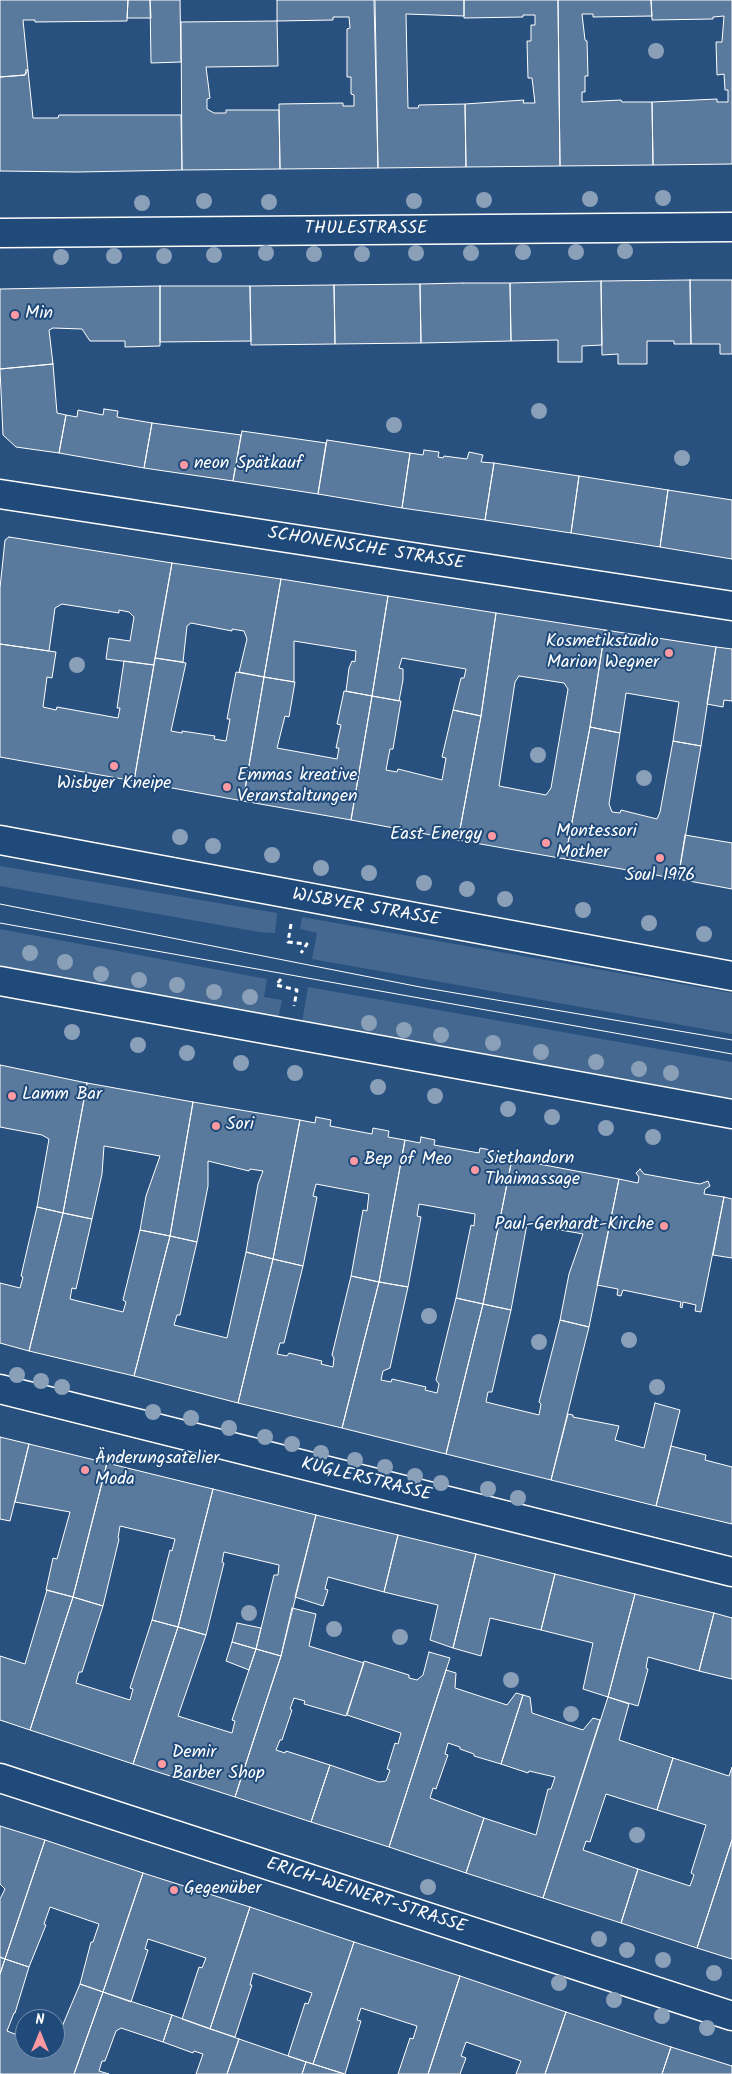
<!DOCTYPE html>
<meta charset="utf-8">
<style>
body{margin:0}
#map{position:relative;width:732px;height:2074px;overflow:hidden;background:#28517f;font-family:Kalam,sans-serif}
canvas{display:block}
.north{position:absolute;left:15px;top:2009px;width:50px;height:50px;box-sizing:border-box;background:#1f4a7a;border:1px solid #7992af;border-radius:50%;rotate:0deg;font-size:14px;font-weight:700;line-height:20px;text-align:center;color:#fff}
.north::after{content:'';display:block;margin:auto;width:18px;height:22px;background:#ff9aa2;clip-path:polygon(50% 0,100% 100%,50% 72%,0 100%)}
</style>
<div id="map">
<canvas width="732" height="2074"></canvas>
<div class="north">N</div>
</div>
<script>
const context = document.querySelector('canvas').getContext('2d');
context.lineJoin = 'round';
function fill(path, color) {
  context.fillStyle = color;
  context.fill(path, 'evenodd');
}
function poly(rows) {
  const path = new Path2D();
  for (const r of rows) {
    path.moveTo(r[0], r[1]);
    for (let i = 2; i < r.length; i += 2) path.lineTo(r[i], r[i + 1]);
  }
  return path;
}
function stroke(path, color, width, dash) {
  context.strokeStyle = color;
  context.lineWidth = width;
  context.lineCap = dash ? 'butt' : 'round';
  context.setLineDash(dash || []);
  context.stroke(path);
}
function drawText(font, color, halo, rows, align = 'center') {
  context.font = font + ' Kalam,sans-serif';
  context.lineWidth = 4;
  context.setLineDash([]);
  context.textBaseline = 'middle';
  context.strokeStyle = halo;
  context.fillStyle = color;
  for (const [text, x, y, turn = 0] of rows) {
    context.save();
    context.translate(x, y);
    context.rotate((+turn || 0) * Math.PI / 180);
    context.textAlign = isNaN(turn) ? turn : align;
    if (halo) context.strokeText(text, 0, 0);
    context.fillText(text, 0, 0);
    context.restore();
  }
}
const green = poly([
 [0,866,277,913,275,933,259,932,0,886],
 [302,917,732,993,732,1034,312,959,317,933,300,929],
 [0,929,267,979,264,997,282,1000,278,1019,0,968],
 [308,987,732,1062,732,1098,302,1023]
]);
const building = poly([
 [0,0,128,0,127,21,35,22,35,20,23,20,28,70,25,75,0,77,0,0],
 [128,0,150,0,151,18,127,18,128,0],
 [150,0,180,0,181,62,151,63,150,0],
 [277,0,374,0,378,168,280,169,279,104,343,103,343,106,354,106,354,95,351,94,351,77,347,77,347,29,350,28,349,17,333,17,333,20,277,21,277,0],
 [375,0,464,0,464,16,406,14,408,108,418,108,419,105,465,104,466,167,378,168,375,0],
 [464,0,558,0,560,166,466,167,465,104,524,100,523,103,535,103,532,78,528,78,527,41,531,41,531,25,535,25,535,15,523,15,523,17,464,18,464,0],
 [558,0,651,0,652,16,593,17,593,14,582,14,585,40,587,41,588,76,585,76,585,92,582,92,582,102,621,100,622,102,652,102,653,165,560,166,558,0],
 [651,0,732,0,732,164,653,165,652,102,717,99,717,102,728,102,728,90,725,90,724,74,717,75,716,42,722,42,724,16,713,17,713,19,652,20,651,0],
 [277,21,278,66,206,67,210,98,207,99,207,109,214,113,226,113,226,110,279,110,280,169,182,170,181,22,277,21],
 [26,70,28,70,33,118,58,118,59,115,181,115,182,170,78,172,0,171,0,77,25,75,26,70],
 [690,280,691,344,674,344,674,341,647,341,647,364,618,364,618,354,602,355,601,281,690,280],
 [690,280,732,280,732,354,720,354,720,344,691,344,690,280],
 [601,281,602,345,582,346,582,362,558,362,558,340,511,341,510,283,601,281],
 [463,283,510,283,511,341,421,343,420,284,463,283],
 [420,284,421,343,335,344,334,285,420,284],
 [334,285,335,344,251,345,250,286,334,285],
 [160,286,160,346,125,347,125,341,90,341,82,329,53,328,49,330,53,364,0,369,0,289,160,286],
 [160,286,250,286,251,341,160,342,160,286],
 [53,364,57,413,66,415,59,453,16,447,3,435,0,369,53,364],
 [104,409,118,411,117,417,152,423,144,468,59,453,66,415,77,417,78,410,103,415,104,409],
 [152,423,241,435,233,481,144,468,152,423],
 [242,431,326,443,318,494,233,481,242,431],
 [327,440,410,453,402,508,318,494,327,440],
 [424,450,439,452,438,457,443,458,444,456,467,459,469,452,483,455,481,462,494,463,485,520,402,508,410,453,423,455,424,450],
 [494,463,579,476,571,533,485,520,494,463],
 [579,476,668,490,660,547,571,533,579,476],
 [668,490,732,500,732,559,660,547,668,490],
 [9,537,172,563,154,665,106,659,109,638,130,641,134,617,129,612,119,610,119,613,62,604,55,608,49,651,0,644,0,588,5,540,9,537],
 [172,563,281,579,264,677,239,672,247,639,244,631,232,629,232,631,191,623,187,626,183,662,155,658,172,563],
 [281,579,388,596,372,696,346,691,349,668,352,661,355,662,356,651,294,641,294,682,264,677,281,579],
 [388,596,496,613,481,716,453,710,461,678,464,678,466,669,402,658,399,668,403,669,403,680,399,701,372,696,388,596],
 [496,613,605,630,590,727,565,859,458,840,481,716,496,613],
 [519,676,564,683,568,689,551,788,546,795,499,786,515,682,519,676],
 [605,630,716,647,701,746,673,741,679,702,626,693,620,733,590,727,605,630],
 [0,644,56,652,52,678,47,677,43,707,56,710,57,707,118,718,120,708,117,708,124,661,154,665,134,781,0,757,0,644],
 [716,647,732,649,732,701,724,700,723,707,707,704,716,647],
 [155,658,186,663,171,731,182,733,182,731,215,736,214,739,226,741,230,719,227,719,236,672,264,677,243,801,134,781,155,658],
 [264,677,295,682,289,717,285,716,277,748,337,759,339,748,336,748,341,725,337,724,344,691,372,696,351,820,243,801,264,677],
 [372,696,401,701,393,749,390,749,386,770,397,772,398,769,442,780,446,758,442,757,453,710,481,716,458,840,351,820,372,696],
 [590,727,620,733,609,804,612,812,620,813,621,810,657,819,660,812,673,741,701,746,678,879,565,859,590,727],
 [685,835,732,843,732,889,678,879,685,835],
 [0,1065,87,1083,63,1213,37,1207,49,1139,42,1135,0,1127,0,1065],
 [87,1083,193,1102,170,1236,140,1230,146,1196,160,1156,104,1146,102,1174,92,1219,63,1213,87,1083],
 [193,1102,300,1120,273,1259,246,1252,258,1184,263,1171,250,1169,249,1171,208,1161,208,1186,197,1242,170,1236,193,1102],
 [316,1117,331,1120,330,1126,372,1134,373,1128,389,1131,388,1137,405,1140,379,1282,351,1276,363,1210,367,1211,369,1194,316,1184,313,1196,317,1197,303,1266,273,1259,300,1120,315,1123,316,1117],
 [421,1137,435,1140,434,1145,479,1153,480,1148,496,1151,495,1156,512,1159,483,1304,456,1298,471,1225,474,1226,475,1214,419,1204,417,1216,421,1217,408,1287,379,1282,405,1140,420,1143,421,1137],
 [512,1159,619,1179,589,1327,560,1320,569,1274,583,1234,527,1224,511,1310,483,1304,512,1159],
 [640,1169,644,1174,700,1184,708,1181,710,1186,705,1189,704,1194,724,1197,701,1312,695,1311,696,1305,683,1302,682,1308,680,1307,681,1302,623,1290,621,1296,617,1295,618,1289,597,1285,619,1179,638,1183,639,1177,636,1173,640,1169],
 [724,1197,732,1199,732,1258,713,1255,724,1197],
 [37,1207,63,1213,29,1351,0,1343,0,1283,20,1288,23,1277,21,1276,37,1207],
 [63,1213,92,1219,76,1289,72,1288,70,1299,123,1312,126,1302,123,1300,140,1230,170,1236,134,1376,29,1351,63,1213],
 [170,1236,197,1242,180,1315,177,1315,174,1325,227,1338,246,1252,273,1259,238,1403,134,1376,170,1236],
 [273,1259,303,1266,284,1343,280,1343,277,1354,287,1356,289,1353,322,1361,321,1364,333,1367,334,1358,332,1355,351,1276,379,1282,342,1428,238,1403,273,1259],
 [379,1282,408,1287,390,1368,383,1371,381,1380,391,1382,392,1379,426,1387,425,1390,437,1393,439,1384,436,1380,456,1298,483,1304,446,1454,342,1428,379,1282],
 [483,1304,511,1310,492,1392,488,1392,486,1402,539,1415,541,1404,539,1402,560,1320,589,1327,551,1480,446,1454,483,1304],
 [655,1403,680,1410,656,1506,551,1480,568,1414,573,1415,573,1417,619,1426,615,1440,644,1448,655,1403],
 [0,1437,29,1444,10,1521,0,1519,0,1437],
 [29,1444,107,1463,73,1597,46,1590,53,1558,57,1559,70,1512,15,1502,29,1444],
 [671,1446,706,1455,705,1460,732,1467,732,1524,656,1506,671,1446],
 [107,1463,213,1489,178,1627,152,1620,170,1550,172,1551,175,1539,120,1526,118,1538,119,1539,103,1606,73,1597,107,1463],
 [213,1489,316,1515,281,1656,256,1649,274,1575,278,1575,279,1565,224,1552,222,1562,224,1563,206,1635,178,1627,213,1489],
 [316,1515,398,1535,384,1592,328,1577,325,1589,328,1590,323,1606,295,1597,316,1515],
 [398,1535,476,1554,453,1648,430,1640,438,1605,384,1592,398,1535],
 [476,1554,555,1574,541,1630,490,1618,481,1656,453,1648,476,1554],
 [555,1574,635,1594,608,1697,583,1689,593,1643,541,1630,555,1574],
 [47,1590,73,1597,30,1730,0,1720,0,1656,25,1664,47,1590],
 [635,1594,714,1613,699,1671,648,1657,646,1668,648,1669,638,1706,608,1697,635,1594],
 [73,1597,103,1606,82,1672,79,1672,76,1683,130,1700,133,1689,130,1688,152,1620,178,1627,133,1764,30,1730,73,1597],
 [292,1608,316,1614,309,1646,364,1663,346,1716,304,1704,305,1701,294,1698,290,1709,292,1710,282,1740,280,1740,276,1750,285,1753,286,1751,330,1765,311,1822,235,1797,281,1656,292,1608],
 [714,1613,732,1618,732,1679,699,1671,714,1613],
 [237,1623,261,1628,256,1649,232,1642,237,1623],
 [178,1627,206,1635,178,1716,232,1733,235,1721,232,1720,256,1649,281,1656,235,1797,133,1764,178,1627],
 [232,1642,256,1649,249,1670,226,1661,232,1642],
 [429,1652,450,1658,389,1847,311,1822,330,1765,379,1782,386,1781,390,1770,387,1769,395,1743,398,1744,401,1733,347,1715,364,1661,409,1675,409,1678,417,1680,423,1675,429,1652],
 [446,1670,456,1673,455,1688,507,1705,516,1693,523,1695,501,1764,474,1756,474,1754,460,1749,460,1747,448,1743,445,1754,448,1755,436,1789,433,1788,430,1798,484,1818,466,1873,389,1847,446,1670],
 [523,1695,530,1697,532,1713,583,1730,593,1718,600,1720,543,1898,466,1873,484,1818,536,1835,548,1789,551,1789,555,1777,529,1771,528,1773,501,1764,523,1695],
 [608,1697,629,1704,619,1740,673,1758,657,1810,606,1794,590,1842,586,1841,583,1850,638,1869,621,1923,543,1898,608,1697],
 [673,1758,729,1776,732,1767,732,1840,697,1948,621,1923,638,1869,690,1886,694,1875,691,1873,706,1825,657,1810,673,1758],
 [0,1826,45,1840,5,1959,0,1957,0,1899,5,1889,0,1884,0,1826],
 [45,1840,143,1873,103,1992,80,1984,91,1942,93,1942,99,1924,50,1907,44,1924,46,1925,29,1967,5,1959,45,1840],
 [732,1840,732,1959,697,1948,732,1840],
 [143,1873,250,1907,210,2029,182,2019,199,1967,202,1968,206,1958,148,1939,145,1949,148,1950,131,2002,103,1992,143,1873],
 [250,1907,354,1942,313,2064,288,2056,305,2003,308,2004,312,1993,253,1973,250,1985,252,1985,235,2037,210,2029,250,1907],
 [354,1942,460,1976,428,2074,398,2074,410,2038,413,2039,417,2026,361,2008,357,2020,361,2021,345,2074,313,2064,354,1942],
 [0,1957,5,1959,0,1974,0,1957],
 [5,1959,29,1967,15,2013,14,2013,7,2031,25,2038,25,2049,57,2049,63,2030,61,2029,80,1984,103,1992,74,2074,0,2074,0,1974,5,1959],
 [460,1976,566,2012,545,2074,516,2074,521,2061,466,2042,461,2056,466,2058,460,2074,428,2074,460,1976],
 [103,1992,172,2015,163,2042,121,2028,116,2031,105,2061,102,2061,99,2071,109,2074,74,2074,103,1992],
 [566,2012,671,2047,662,2074,545,2074,566,2012],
 [172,2015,239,2039,227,2074,196,2074,203,2054,194,2051,193,2053,163,2042,172,2015],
 [239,2039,306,2062,302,2074,227,2074,239,2039],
 [671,2047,732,2066,732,2074,662,2074,671,2047],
 [306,2062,313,2064,344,2074,302,2074,306,2062]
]);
const path = poly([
 [291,924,288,942,307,944,301,953],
 [281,979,276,985,297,990,294,1006]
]);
const minor = poly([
 [0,233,732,227],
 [0,494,732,606],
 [0,1389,732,1572],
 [0,1778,732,2016]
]);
const primary = poly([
 [0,840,732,976],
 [0,981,732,1114]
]);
const tram = poly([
 [0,904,420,987,732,1040],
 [0,923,732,1054]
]);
const trees = [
 [656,51],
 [663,198],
 [590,199],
 [484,200],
 [204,201],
 [414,201],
 [269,202],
 [142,203],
 [625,251],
 [523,252],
 [576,252],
 [266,253],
 [416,253],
 [471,253],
 [314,254],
 [362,254],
 [214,255],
 [114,256],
 [164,256],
 [61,257],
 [539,411],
 [394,425],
 [682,458],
 [77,665],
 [538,755],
 [644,778],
 [180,837],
 [213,846],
 [272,855],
 [321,868],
 [369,873],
 [424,883],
 [467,889],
 [505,899],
 [583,910],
 [649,923],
 [704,934],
 [30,953],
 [65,962],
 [101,974],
 [139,980],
 [177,985],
 [214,992],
 [250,997],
 [369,1023],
 [404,1030],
 [72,1032],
 [441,1035],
 [493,1043],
 [138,1045],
 [541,1052],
 [187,1053],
 [596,1062],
 [241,1063],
 [639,1069],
 [295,1073],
 [671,1073],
 [378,1087],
 [435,1096],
 [508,1109],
 [552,1117],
 [606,1128],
 [653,1137],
 [429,1316],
 [629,1340],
 [539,1342],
 [17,1375],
 [41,1381],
 [62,1387],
 [657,1387],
 [153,1412],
 [191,1418],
 [229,1428],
 [265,1437],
 [292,1444],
 [321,1453],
 [355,1460],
 [385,1467],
 [415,1476],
 [441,1483],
 [488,1489],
 [518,1498],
 [249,1613],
 [334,1629],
 [400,1637],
 [511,1680],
 [571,1714],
 [637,1835],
 [428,1887],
 [599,1939],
 [627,1950],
 [663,1960],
 [714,1973],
 [559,1983],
 [614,2000],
 [662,2016],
 [707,2028]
];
const markers = [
 [15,315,5,"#ff9aa2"],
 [184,465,5,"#ff9aa2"],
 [669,653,5,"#ff9aa2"],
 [114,766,5,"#ff9aa2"],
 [227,787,5,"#ff9aa2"],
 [492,836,5,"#ff9aa2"],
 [546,843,5,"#ff9aa2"],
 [660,858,5,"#ff9aa2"],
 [12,1096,5,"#ff9aa2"],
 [216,1126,5,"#ff9aa2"],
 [354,1161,5,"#ff9aa2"],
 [475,1170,5,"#ff9aa2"],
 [664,1226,5,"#ff9aa2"],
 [85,1470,5,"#ff9aa2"],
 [162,1764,5,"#ff9aa2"],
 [174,1890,5,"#ff9aa2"]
];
const streetNames = [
 ["THULESTRASSE",366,230],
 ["SCHONENSCHE STRASSE",366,550,9],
 ["WISBYER STRASSE",366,909,10],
 ["KUGLERSTRASSE",366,1481,14],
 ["ERICH-WEINERT-STRASSE",366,1897,18]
];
const poiNames = [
 ["Min",25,315],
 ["neon Spätkauf",194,465],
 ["Kosmetikstudio",659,643,"right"],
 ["Marion Wegner",659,664,"right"],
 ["Emmas kreative",237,777],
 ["Veranstaltungen",237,798],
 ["Wisbyer Kneipe",114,785,"center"],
 ["Montessori",556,833],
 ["Mother",556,854],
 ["East Energy",482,836,"right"],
 ["Soul 1976",660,877,"center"],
 ["Lamm Bar",22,1096],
 ["Sori",226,1126],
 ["Siethandorn",485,1160],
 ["Thaimassage",485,1181],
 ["Bep of Meo",364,1161],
 ["Paul-Gerhardt-Kirche",654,1226,"right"],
 ["Änderungsatelier",95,1460],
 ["Moda",95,1481],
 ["Demir",172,1754],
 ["Barber Shop",172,1775],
 ["Gegenüber",184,1890]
];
fill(green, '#446890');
fill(building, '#5a7a9d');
stroke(building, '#fff', 1);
stroke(minor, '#fff', 31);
stroke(primary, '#fff', 31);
stroke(path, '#fff', 3, [5, 4]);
stroke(minor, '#1f4a7a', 28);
stroke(primary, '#1f4a7a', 28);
stroke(tram, '#fff', 1);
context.fillStyle = '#8aa0b9';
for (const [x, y] of trees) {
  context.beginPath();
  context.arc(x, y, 8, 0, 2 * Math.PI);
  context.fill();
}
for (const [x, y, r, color] of markers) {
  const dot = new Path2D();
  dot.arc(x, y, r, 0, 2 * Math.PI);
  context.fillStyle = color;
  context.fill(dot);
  stroke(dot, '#1f4a7a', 2);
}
drawText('18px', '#fff', '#1f4a7a', streetNames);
drawText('18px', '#fff', '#1f4a7a', poiNames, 'left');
</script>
